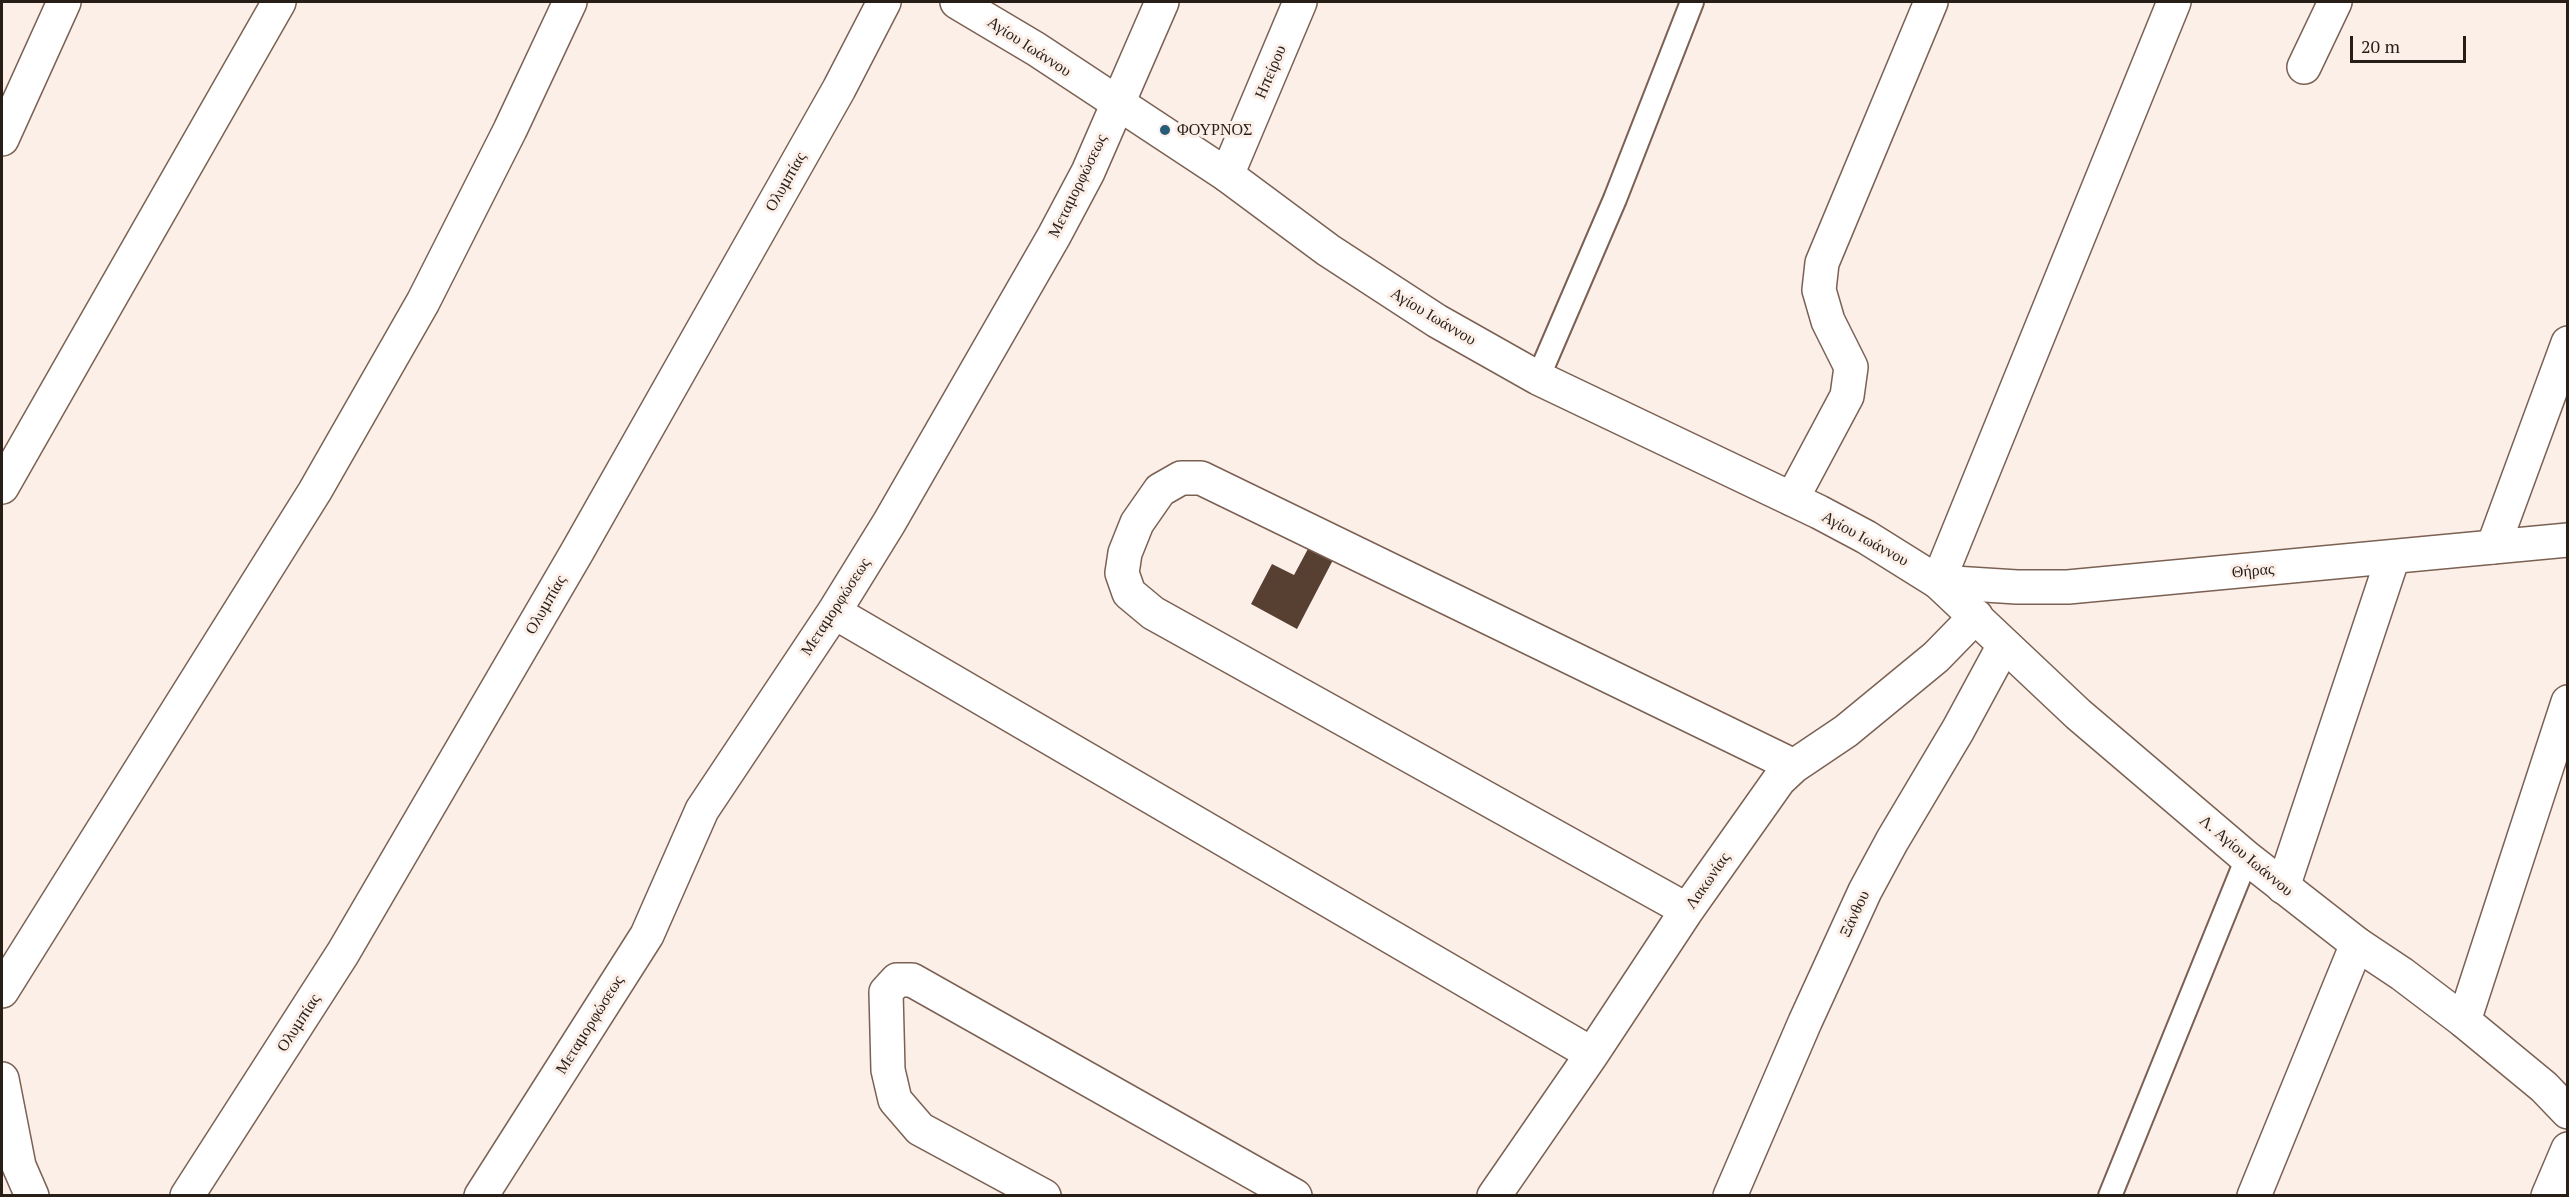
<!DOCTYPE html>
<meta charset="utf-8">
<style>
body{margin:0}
#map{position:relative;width:2569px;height:1197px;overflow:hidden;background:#fbefe8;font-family:"PT Serif",serif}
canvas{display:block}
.frame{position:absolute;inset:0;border:3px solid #281e18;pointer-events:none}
.scale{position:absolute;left:2350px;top:36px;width:116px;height:27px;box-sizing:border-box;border:3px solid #281e18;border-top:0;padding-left:8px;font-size:18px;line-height:21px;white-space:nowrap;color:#281e18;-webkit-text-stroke:4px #fbefe8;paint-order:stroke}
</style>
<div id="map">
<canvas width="2569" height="1197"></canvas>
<div class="frame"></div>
<div class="scale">20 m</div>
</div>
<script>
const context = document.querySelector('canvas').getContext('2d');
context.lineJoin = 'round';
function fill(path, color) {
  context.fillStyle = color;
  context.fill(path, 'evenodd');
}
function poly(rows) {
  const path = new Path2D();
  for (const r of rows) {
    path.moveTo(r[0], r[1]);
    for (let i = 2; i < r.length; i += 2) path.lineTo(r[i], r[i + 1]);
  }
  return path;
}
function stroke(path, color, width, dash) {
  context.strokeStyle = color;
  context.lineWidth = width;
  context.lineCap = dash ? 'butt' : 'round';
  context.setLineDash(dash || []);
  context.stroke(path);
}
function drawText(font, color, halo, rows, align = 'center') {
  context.font = font + ' "PT Serif",serif';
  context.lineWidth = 6;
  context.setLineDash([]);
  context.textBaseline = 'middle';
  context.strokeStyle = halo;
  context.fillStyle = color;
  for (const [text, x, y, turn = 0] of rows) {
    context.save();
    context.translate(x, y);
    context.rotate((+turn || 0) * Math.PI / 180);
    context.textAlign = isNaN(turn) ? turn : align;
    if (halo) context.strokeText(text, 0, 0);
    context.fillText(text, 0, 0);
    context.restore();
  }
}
const building = poly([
 [1309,547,1333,560,1297,629,1251,604,1272,564,1294,575]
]);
const service = poly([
 [1538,378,1615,199,1692,2],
 [2110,1196,2247,858]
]);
const minor = poly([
 [2304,67,2335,2],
 [2,139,64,2],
 [1227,175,1300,2],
 [2,487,279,2],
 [1792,499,1847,396,1851,367,1828,321,1819,290,1822,263,1931,2],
 [2493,547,2568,343],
 [1938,582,2174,2],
 [834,612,1592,1054],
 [2283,887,2393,557],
 [1687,910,1153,613,1129,593,1122,573,1125,553,1137,523,1160,490,1181,478,1201,478,1794,766],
 [2,991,315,491,423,302,510,130,570,2],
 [2464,1021,2568,702],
 [2,1079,19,1166,32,1196],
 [187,1196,343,953,577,552,839,89,884,2],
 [481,1196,647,935,702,810,834,612,889,523,1054,236,1088,172,1162,2],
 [1044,1196,920,1129,895,1100,888,1070,886,992,897,980,912,980,1295,1196],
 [1494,1196,1592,1054,1687,910,1779,780,1794,766,1846,731,1936,657,1976,616],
 [1730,1196,1805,1022,1865,891,1892,841,1958,730,2004,645],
 [2254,1196,2357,944],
 [2548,1196,2568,1149]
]);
const tertiary = poly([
 [957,2,1036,49,1227,175,1328,250,1437,321,1538,378,1819,512,1866,537,1938,582,2078,714,2247,858,2357,944,2402,974,2464,1021,2544,1087,2568,1112],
 [1938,582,2017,587,2068,587,2568,540]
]);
const markers = [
 [1165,130,6,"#275c78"]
];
const streetNames = [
 ["Αγίου Ιωάννου",1029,47,33],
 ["Ηπείρου",1271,72,-67],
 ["Ολυμπίας",786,182,-60],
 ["Μεταμορφώσεως",1078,186,-64],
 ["Αγίου Ιωάννου",1433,317,31],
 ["Αγίου Ιωάννου",1865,539,29],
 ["Θήρας",2253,571,-5],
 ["Ολυμπίας",546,605,-60],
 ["Μεταμορφώσεως",836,607,-57],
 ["Λ. Αγίου Ιωάννου",2246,856,40],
 ["Λακωνίας",1708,881,-55],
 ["Ξάνθου",1855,914,-65],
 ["Ολυμπίας",299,1023,-57],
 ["Μεταμορφώσεως",590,1025,-58]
];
const poiNames = [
 ["ΦΟΥΡΝΟΣ",1177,130]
];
fill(building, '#573f32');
stroke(service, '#7b6153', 26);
stroke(minor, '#7b6153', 36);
stroke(tertiary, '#7b6153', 36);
stroke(service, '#fff', 22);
stroke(minor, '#fff', 33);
stroke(tertiary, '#fff', 33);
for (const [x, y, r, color] of markers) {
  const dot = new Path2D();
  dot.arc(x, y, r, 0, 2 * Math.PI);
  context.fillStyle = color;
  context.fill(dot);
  stroke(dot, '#fbefe8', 2);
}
drawText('16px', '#281e18', '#fbefe8', streetNames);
drawText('16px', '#281e18', '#fbefe8', poiNames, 'left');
</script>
